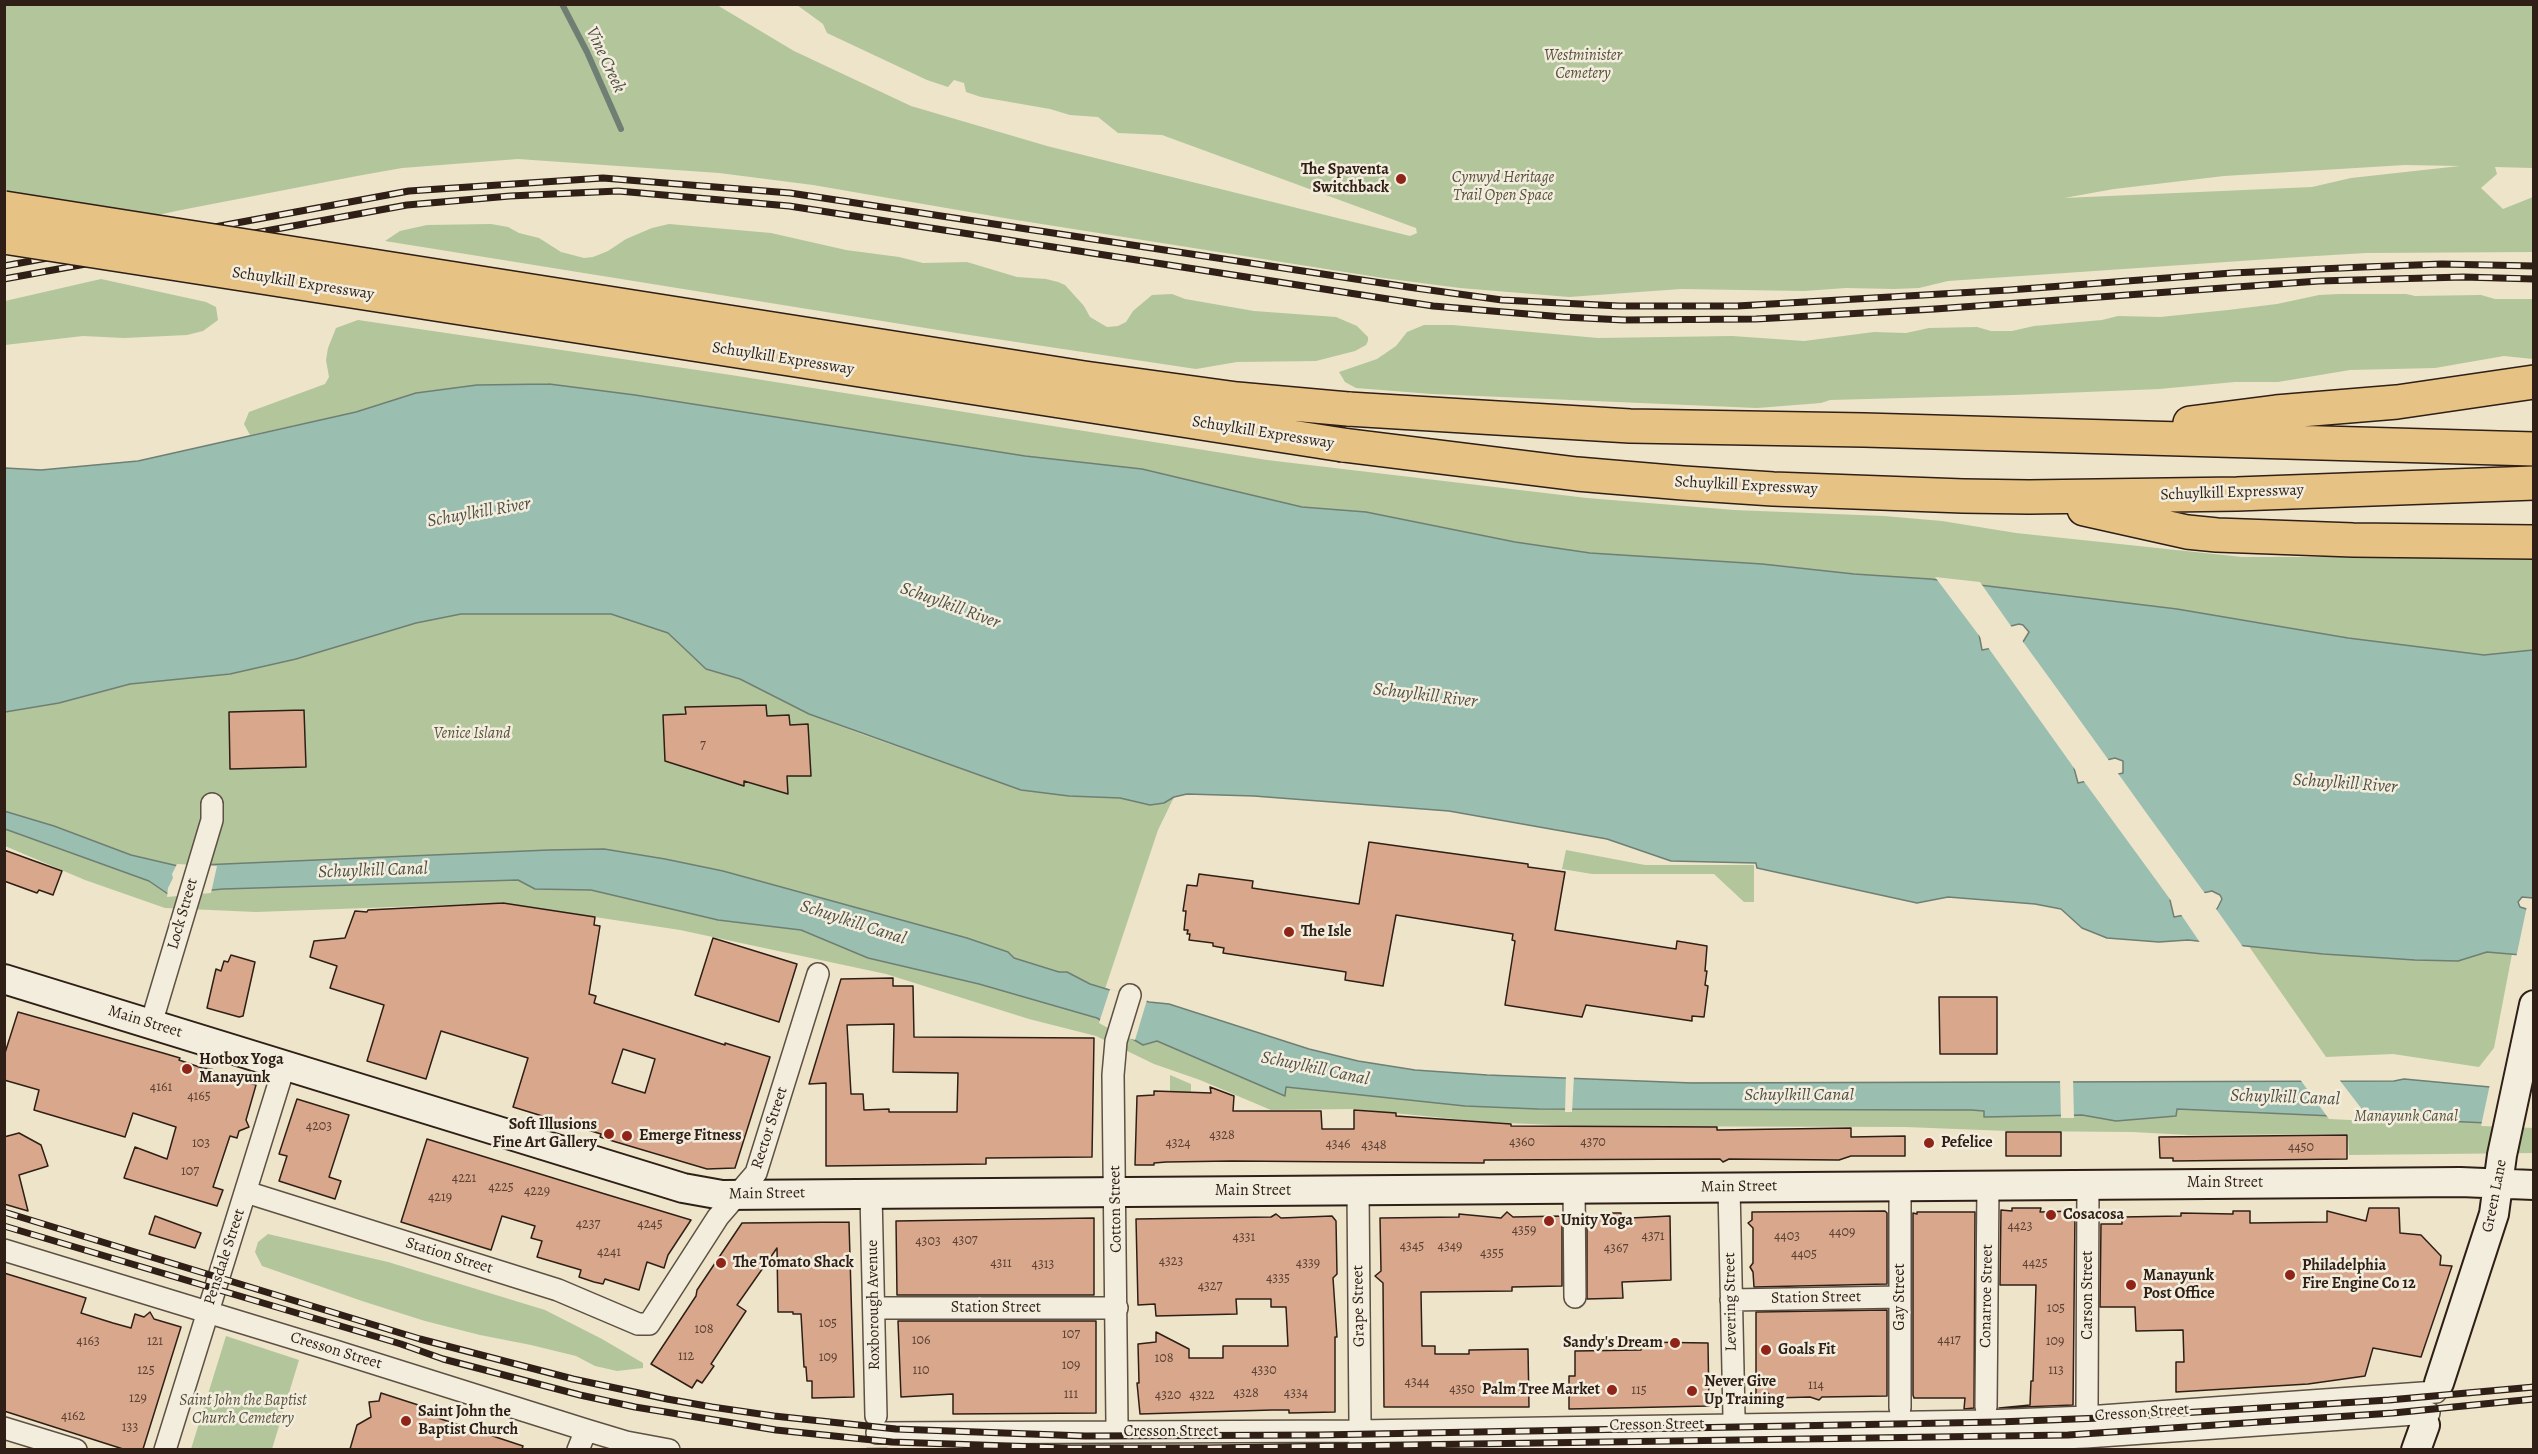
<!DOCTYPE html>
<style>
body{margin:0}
#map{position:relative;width:2538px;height:1454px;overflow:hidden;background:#ede4ca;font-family:Alegreya,serif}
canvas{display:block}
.frame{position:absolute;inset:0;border:6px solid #2f1f16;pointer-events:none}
</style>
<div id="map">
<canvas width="2538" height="1454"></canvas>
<div class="frame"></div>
</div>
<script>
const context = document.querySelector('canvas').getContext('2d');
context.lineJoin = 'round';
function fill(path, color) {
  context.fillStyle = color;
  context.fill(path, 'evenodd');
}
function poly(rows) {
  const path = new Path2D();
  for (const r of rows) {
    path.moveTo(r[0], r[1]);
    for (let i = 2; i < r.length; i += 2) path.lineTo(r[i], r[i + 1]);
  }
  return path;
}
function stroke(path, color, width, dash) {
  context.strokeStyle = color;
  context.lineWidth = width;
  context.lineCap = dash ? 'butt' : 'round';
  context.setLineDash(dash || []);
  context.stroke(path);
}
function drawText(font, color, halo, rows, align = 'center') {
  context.font = font + ' Alegreya,serif';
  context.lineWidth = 5;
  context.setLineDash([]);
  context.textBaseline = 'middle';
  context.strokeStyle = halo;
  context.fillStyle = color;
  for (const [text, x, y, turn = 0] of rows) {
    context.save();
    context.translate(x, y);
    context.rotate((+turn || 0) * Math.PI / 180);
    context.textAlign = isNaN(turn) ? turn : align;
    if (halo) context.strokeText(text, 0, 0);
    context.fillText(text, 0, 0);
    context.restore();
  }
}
const green = poly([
 [4,5,717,5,794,51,911,106,1047,146,1410,236,1417,233,1416,228,1162,135,1118,133,1098,117,1070,115,1050,109,981,97,966,92,964,83,954,80,948,87,927,80,827,33,823,24,797,5,2533,5,2533,168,2495,167,2497,174,2481,188,2503,209,2533,197,2533,252,2366,253,2299,257,1948,281,1919,288,1894,289,1846,288,1804,291,1681,289,1569,297,1460,288,1383,278,1010,219,813,185,719,173,518,159,402,168,357,176,176,211,5,250],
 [2405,165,2460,166,2351,178,2312,187,2064,198,2114,189,2224,176],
 [491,224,508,227,519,233,539,238,561,252,584,258,593,257,608,251,626,239,652,228,669,224,771,233,846,250,899,257,923,263,967,262,1017,277,1046,279,1058,282,1065,285,1084,306,1090,317,1107,327,1118,326,1126,322,1133,311,1152,295,1172,294,1185,299,1254,311,1336,317,1357,326,1368,337,1368,341,1366,345,1355,351,1316,361,1237,362,1196,369,963,334,385,241,400,231,427,225],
 [101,279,206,302,216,307,218,320,203,331,187,335,124,338,83,336,5,345,5,301],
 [2340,294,2406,294,2415,296,2481,295,2495,299,2533,299,2533,359,2504,356,2435,368,2350,370,2278,382,2235,382,2159,389,2014,395,1830,400,1821,403,1757,408,1432,394,1356,388,1345,382,1339,372,1377,359,1396,346,1407,332,1424,325,1453,325,1598,338,1732,336,1804,341,1874,332,1906,333,1929,328,1977,327,1991,331,2012,331,2034,326,2102,320,2118,316,2160,317,2228,310,2277,304,2319,295],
 [358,320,731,375,1267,460,1587,498,1734,510,1884,516,1942,521,2016,533,2242,557,2533,557,2533,650,2484,655,2348,638,2177,609,1930,579,1854,574,1762,564,1590,553,1515,542,1366,512,1302,507,1142,469,1025,456,635,395,416,393,356,412,250,435,244,424,249,412,325,384,329,377,326,360,328,348,336,328],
 [560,613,611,614,668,633,706,669,740,679,809,714,861,734,1021,790,1069,796,1120,798,1150,805,1164,803,1174,797,1158,830,1105,989,1149,1002,1169,1004,1309,1049,1358,1061,1415,1070,1487,1075,1645,1082,2394,1081,2404,1079,2533,1091,2533,1153,2349,1155,2348,1134,2189,1135,2132,1132,2007,1131,1906,1127,1577,1126,1485,1122,1353,1109,1271,1110,1200,1080,1154,1064,1096,1036,1029,1019,886,974,680,930,503,903,256,912,165,908,85,880,5,846,5,712,59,703,130,684,230,674,296,659,416,623,461,614],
 [1566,850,1645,865,1754,865,1754,902,1744,902,1714,874,1592,874,1562,869],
 [2248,945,2323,954,2415,960,2458,961,2487,952,2512,954,2494,1048,2479,1067,2393,1054,2326,1057],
 [1170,1075,1191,1084,1191,1093,1170,1118],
 [268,1234,388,1262,545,1310,602,1339,643,1363,643,1368,617,1371,595,1366,576,1356,531,1345,480,1335,425,1321,362,1301,262,1266,255,1252,258,1242],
 [226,1336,299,1360,272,1449,191,1449]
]);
const water = poly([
 [549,384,635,395,1025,456,1142,469,1302,507,1366,512,1515,542,1590,553,1762,564,1854,574,1930,579,2177,609,2348,638,2484,655,2533,650,2533,898,2522,897,2518,902,2520,907,2533,911,2533,956,2487,952,2458,961,2415,960,2323,954,2188,940,2159,942,2107,938,2082,928,2061,909,2035,904,1948,897,1917,903,1757,868,1756,863,1671,861,1607,839,1449,811,1254,796,1187,794,1174,797,1164,803,1150,805,1120,798,1069,796,1021,790,809,714,740,679,706,669,668,633,611,614,461,614,416,623,296,659,230,674,130,684,59,703,5,712,5,468,41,470,138,461,356,412,416,393,477,385,549,384],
 [2019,624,2023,625,2029,632,2023,642,1982,650,1979,634,2019,624],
 [2115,758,2123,761,2123,773,2078,783,2074,768,2115,758],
 [2212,891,2220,895,2222,899,2217,909,2174,917,2170,900,2212,891],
 [4,811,54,826,131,855,178,866,549,850,604,849,665,859,723,871,967,938,1008,952,1014,958,1059,972,1067,972,1090,984,1149,1002,1169,1004,1309,1049,1358,1061,1415,1070,1487,1075,1692,1083,2394,1081,2404,1079,2533,1091,2533,1125,2177,1109,2176,1116,2116,1121,2082,1115,1984,1117,1984,1111,1971,1110,1538,1109,1465,1106,1286,1087,1285,1096,1157,1041,1143,1045,1097,1018,979,984,868,958,801,930,718,920,591,890,535,889,518,880,223,889,168,894,149,881,5,829,4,811]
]);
const pier = poly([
 [1935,577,1980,582,2013,629,1982,637,1984,642],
 [2021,639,2066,701,2110,762,2078,770,2079,775,1987,646],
 [2117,772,2150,818,2206,895,2173,902,2175,906,2083,780],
 [177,864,217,866,211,893,167,897,168,888,173,878,172,874],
 [2214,906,2243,947,2201,944,2180,913],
 [2527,906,2534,908,2534,959,2516,958],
 [1110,989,1147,1000,1135,1040,1124,1037,1099,1023],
 [1566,1075,1574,1076,1572,1112,1565,1112],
 [2060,1078,2073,1078,2074,1118,2061,1118],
 [2299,1078,2338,1078,2371,1121,2329,1119],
 [2490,1084,2534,1088,2534,1128,2481,1126]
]);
const stream = poly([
 [562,4,587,52,621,129]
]);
const building = poly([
 [766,705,767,716,789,715,790,725,808,724,811,776,787,776,788,794,744,781,744,786,665,761,663,715,686,714,685,707,766,705],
 [304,710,306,767,230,769,229,712,304,710],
 [1369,842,1528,864,1528,867,1565,872,1555,930,1676,949,1677,941,1707,946,1705,971,1707,971,1705,985,1708,986,1704,1017,1692,1016,1692,1021,1586,1005,1582,1017,1505,1005,1515,941,1512,940,1513,934,1396,915,1383,986,1345,980,1346,972,1223,953,1224,948,1213,946,1213,943,1189,940,1190,934,1187,934,1188,930,1184,930,1186,911,1183,911,1187,885,1197,886,1199,874,1253,881,1252,888,1359,904,1369,842],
 [4,850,62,871,53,895,39,890,37,893,4,881,4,850],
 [503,903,595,917,594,925,600,926,589,994,596,996,594,1003,725,1045,725,1043,770,1057,735,1168,707,1169,616,1142,600,1137,601,1134,513,1107,528,1058,441,1031,426,1079,367,1061,384,1005,330,988,337,966,310,957,314,941,345,938,355,911,367,912,368,910,503,903],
 [623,1049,655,1059,645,1093,612,1083,623,1049],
 [713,938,797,964,779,1022,695,995,713,938],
 [231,955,255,962,243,1016,239,1017,207,1008,216,969,221,971,224,961,228,962,231,955],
 [893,978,893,986,913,986,914,1037,1094,1038,1092,1157,986,1158,986,1164,826,1166,826,1083,809,1084,841,979,893,978],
 [894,1024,893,1072,958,1073,957,1112,889,1112,889,1109,864,1110,863,1094,851,1094,847,1025,894,1024],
 [1939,997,1997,997,1997,1054,1940,1054,1939,997],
 [18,1012,163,1053,180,1058,179,1060,202,1068,212,1069,214,1073,256,1085,246,1120,249,1127,239,1131,237,1138,230,1136,213,1187,223,1190,217,1206,124,1178,135,1147,167,1159,176,1127,133,1113,125,1137,34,1110,39,1090,4,1080,4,1056,18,1012],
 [1210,1087,1234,1096,1233,1111,1321,1111,1322,1129,1354,1129,1354,1110,1396,1113,1396,1116,1511,1124,1511,1126,1717,1127,1717,1130,1851,1128,1851,1137,1905,1136,1905,1156,1851,1156,1839,1160,1729,1159,1723,1162,1720,1159,1484,1160,1484,1163,1232,1161,1166,1162,1154,1163,1154,1165,1135,1165,1137,1096,1154,1095,1154,1091,1211,1093,1210,1087],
 [297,1099,349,1115,329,1177,341,1181,335,1199,279,1181,287,1156,279,1154,297,1099],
 [2006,1132,2061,1132,2061,1156,2006,1156,2006,1132],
 [19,1133,41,1145,48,1166,19,1175,28,1211,4,1204,4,1137,19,1133],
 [2347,1135,2347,1159,2173,1161,2173,1158,2160,1158,2159,1137,2347,1135],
 [427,1139,605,1194,691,1220,668,1255,664,1268,647,1262,639,1290,605,1279,603,1284,594,1282,579,1277,581,1270,537,1257,542,1241,531,1238,535,1226,502,1216,491,1250,401,1222,427,1139],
 [2012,1208,2041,1208,2040,1212,2075,1211,2073,1405,1999,1408,2030,1405,2031,1381,2033,1381,2036,1285,2000,1285,2001,1210,2012,1211,2012,1208],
 [2369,1208,2399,1208,2400,1233,2421,1235,2441,1256,2440,1265,2452,1266,2421,1357,2373,1348,2365,1376,2308,1384,2176,1392,2176,1362,2184,1362,2183,1330,2136,1331,2135,1307,2100,1307,2101,1224,2122,1224,2122,1217,2181,1216,2181,1213,2233,1214,2233,1211,2250,1211,2250,1223,2327,1222,2327,1211,2366,1221,2369,1208],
 [1885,1211,1887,1213,1887,1284,1754,1287,1753,1272,1750,1267,1753,1263,1753,1228,1748,1223,1752,1220,1752,1212,1885,1211],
 [1507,1212,1513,1217,1562,1216,1562,1286,1512,1287,1512,1291,1421,1292,1422,1346,1435,1346,1435,1354,1469,1354,1469,1350,1528,1349,1529,1407,1384,1407,1383,1283,1375,1276,1381,1271,1380,1218,1459,1217,1459,1214,1501,1218,1507,1212],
 [1917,1212,1975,1212,1974,1408,1964,1409,1965,1398,1914,1398,1913,1395,1913,1213,1917,1214,1917,1212],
 [1601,1213,1621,1213,1621,1217,1631,1218,1670,1216,1671,1280,1622,1282,1623,1298,1587,1299,1587,1217,1601,1217,1601,1213],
 [1276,1214,1281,1218,1332,1216,1336,1221,1337,1274,1333,1278,1337,1337,1335,1337,1335,1412,1289,1413,1289,1410,1272,1410,1140,1414,1137,1383,1139,1383,1138,1344,1156,1342,1156,1332,1189,1349,1189,1358,1223,1358,1223,1346,1288,1346,1286,1307,1271,1307,1271,1299,1236,1299,1237,1314,1156,1316,1155,1304,1138,1305,1136,1219,1271,1217,1276,1214],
 [155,1216,201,1233,195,1248,149,1234,155,1216],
 [1094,1218,1094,1295,897,1295,896,1221,1094,1218],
 [849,1222,854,1397,812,1398,812,1381,807,1381,806,1367,804,1367,801,1314,793,1314,793,1312,778,1312,777,1248,737,1305,746,1311,711,1364,714,1366,702,1383,697,1380,692,1388,651,1364,696,1296,697,1290,742,1223,849,1222],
 [4,1273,86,1298,81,1313,113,1323,131,1328,135,1314,144,1317,150,1312,154,1319,181,1327,143,1449,123,1449,4,1411,4,1273],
 [1887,1310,1887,1396,1822,1397,1819,1400,1810,1397,1774,1398,1768,1393,1756,1404,1756,1312,1887,1310],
 [898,1321,1096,1321,1096,1413,953,1414,953,1394,901,1397,898,1321],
 [1641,1342,1708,1343,1709,1406,1569,1409,1569,1376,1575,1376,1575,1351,1641,1350,1641,1342],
 [381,1393,440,1412,438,1418,523,1446,522,1449,350,1449,357,1425,371,1417,369,1402,379,1401,381,1393]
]);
const streetTunnel = poly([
 [876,1416,877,1450],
 [1107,1450,1117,1424]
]);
const street = poly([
 [151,1024,212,820,212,804],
 [1729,1187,1734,1417],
 [1574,1188,1575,1297],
 [1358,1190,1360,1422],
 [246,1192,558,1290,638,1324,649,1324,718,1217,756,1173,818,974],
 [871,1194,876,1416],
 [4,1250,335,1351,586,1430,626,1442,669,1450],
 [1731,1300,1900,1297],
 [874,1308,1117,1308],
 [2087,1406,2088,1184],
 [1986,1407,1988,1185],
 [1900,1408,1900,1186],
 [1117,1424,1113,1075,1116,1041,1130,995],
 [4,1428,76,1450],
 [877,1433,1358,1431,1986,1421,2087,1417,2436,1392],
 [165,1450,285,1064],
 [578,1450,586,1430],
 [1356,1450,1986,1441,2086,1437,2429,1413]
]);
const secondary = poly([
 [4,979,683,1188,722,1195,2344,1183,2460,1182,2534,1185],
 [2439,1383,2494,1214,2502,1155,2534,1005],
 [2416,1450,2425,1425]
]);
const highway = poly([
 [1348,409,1630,426,1864,430,2534,449],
 [2190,423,2276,412,2397,402,2534,382],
 [1343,445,1577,474,1683,483,1773,489,1963,496,2029,497,2237,494,2534,483],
 [2084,509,2187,532,2217,535,2353,540,2534,542]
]);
const rail = poly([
 [4,266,409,191,603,178,790,193,1408,287,1502,300,1619,306,1737,306,2009,290,2232,273,2364,267,2442,264,2534,266],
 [4,279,407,205,510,196,618,191,789,206,1433,306,1563,317,1624,320,1756,319,1935,309,2319,281,2463,277,2534,279],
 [4,1212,420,1339,573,1379,667,1399,712,1407,774,1416,896,1429,1085,1436,1319,1435,1998,1422,2101,1418,2389,1400,2534,1387],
 [4,1226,401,1344,443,1359,580,1395,635,1407,776,1430,892,1442,1067,1448,1208,1448,2068,1435,2393,1413,2534,1399]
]);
const highwayBridge = poly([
 [4,208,1084,378,1237,399,1348,409],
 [4,237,1343,445]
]);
const markers = [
 [1401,179,6,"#8f2418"],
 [1289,932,6,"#8f2418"],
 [187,1069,6,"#8f2418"],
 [609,1134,6,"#8f2418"],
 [627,1136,6,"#8f2418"],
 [1929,1143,6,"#8f2418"],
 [2051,1215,6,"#8f2418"],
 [1549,1221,6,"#8f2418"],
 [721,1263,6,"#8f2418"],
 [2290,1275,6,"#8f2418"],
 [2131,1285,6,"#8f2418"],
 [1675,1343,6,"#8f2418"],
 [1766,1350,6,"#8f2418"],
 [1612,1390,6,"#8f2418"],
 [1692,1391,6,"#8f2418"],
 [406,1421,6,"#8f2418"]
];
const numberNames = [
 ["7",703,746],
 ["4161",161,1088],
 ["4165",199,1097],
 ["4203",319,1127],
 ["4328",1222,1136],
 ["4360",1522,1143],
 ["4370",1593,1143],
 ["103",201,1144],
 ["4324",1178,1144],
 ["4346",1338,1145],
 ["4348",1374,1146],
 ["4450",2301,1148],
 ["107",190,1172],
 ["4221",464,1179],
 ["4225",501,1188],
 ["4229",537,1192],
 ["4219",440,1198],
 ["4237",588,1225],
 ["4245",650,1225],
 ["4423",2020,1227],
 ["4359",1524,1231],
 ["4409",1842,1233],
 ["4371",1653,1237],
 ["4403",1787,1237],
 ["4331",1244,1238],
 ["4307",965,1241],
 ["4303",928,1242],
 ["4345",1412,1247],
 ["4349",1450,1247],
 ["4367",1616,1249],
 ["4241",609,1253],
 ["4355",1492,1254],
 ["4405",1804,1255],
 ["4323",1171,1262],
 ["4311",1001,1264],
 ["4339",1308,1264],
 ["4425",2035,1264],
 ["4313",1043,1265],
 ["4335",1278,1279],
 ["4327",1210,1287],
 ["105",2056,1309],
 ["105",828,1324],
 ["108",704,1330],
 ["107",1071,1335],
 ["106",921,1341],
 ["4417",1949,1341],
 ["4163",88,1342],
 ["121",155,1342],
 ["109",2055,1342],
 ["112",686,1357],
 ["109",828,1358],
 ["108",1164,1359],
 ["109",1071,1366],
 ["125",146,1371],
 ["110",921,1371],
 ["4330",1264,1371],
 ["113",2056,1371],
 ["4344",1417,1383],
 ["114",1816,1386],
 ["4350",1462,1390],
 ["115",1639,1391],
 ["4328",1246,1394],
 ["4334",1296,1394],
 ["111",1071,1395],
 ["4320",1168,1396],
 ["4322",1202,1396],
 ["129",138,1399],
 ["4162",73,1417],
 ["133",130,1428]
];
const parkNames = [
 ["Westminister",1583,56],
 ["Cemetery",1583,74],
 ["Cynwyd Heritage",1503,178],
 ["Trail Open Space",1503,196],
 ["Venice Island",472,734],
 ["Manayunk Canal",2406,1117],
 ["Saint John the Baptist",243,1401],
 ["Church Cemetery",243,1419]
];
const poiNames = [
 ["The Spaventa",1389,170,"right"],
 ["Switchback",1389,188,"right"],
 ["The Isle",1301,932],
 ["Hotbox Yoga",199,1060],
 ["Manayunk",199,1078],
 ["Soft Illusions",597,1125,"right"],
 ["Fine Art Gallery",597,1143,"right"],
 ["Emerge Fitness",639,1136],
 ["Pefelice",1941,1143],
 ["Cosacosa",2063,1215],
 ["Unity Yoga",1561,1221],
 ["The Tomato Shack",733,1263],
 ["Philadelphia",2302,1266],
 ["Fire Engine Co 12",2302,1284],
 ["Manayunk",2143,1276],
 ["Post Office",2143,1294],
 ["Sandy's Dream",1663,1343,"right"],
 ["Goals Fit",1778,1350],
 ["Never Give",1704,1382],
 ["Up Training",1704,1400],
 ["Palm Tree Market",1600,1390,"right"],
 ["Saint John the",418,1412],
 ["Baptist Church",418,1430]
];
const streetNames = [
 ["Schuylkill Expressway",303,284,9],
 ["Schuylkill Expressway",783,359,9],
 ["Schuylkill Expressway",1263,433,9],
 ["Schuylkill Expressway",1746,486,3],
 ["Schuylkill Expressway",2232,493,-2],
 ["Lock Street",183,914,-74],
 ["Main Street",145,1022,17],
 ["Rector Street",770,1128,-72],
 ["Main Street",2225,1183],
 ["Main Street",1739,1187,-1],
 ["Main Street",1253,1191],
 ["Main Street",767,1194,-1],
 ["Green Lane",2495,1196,-79],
 ["Cotton Street",1116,1209,-91],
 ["Station Street",449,1256,17],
 ["Pensdale Street",225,1257,-72],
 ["Carson Street",2088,1295,-90],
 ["Conarroe Street",1987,1296,-89],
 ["Gay Street",1900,1297,-90],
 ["Station Street",1816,1298,-1],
 ["Levering Street",1731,1302,-91],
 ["Roxborough Avenue",874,1305,-91],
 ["Grape Street",1359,1306,-91],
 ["Station Street",996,1308],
 ["Cresson Street",336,1351,17],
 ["Cresson Street",2142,1413,-4],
 ["Cresson Street",1657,1425,-1],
 ["Cresson Street",1171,1432]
];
const waterNames = [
 ["Vine Creek",605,60,65],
 ["Schuylkill River",479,513,-10],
 ["Schuylkill River",950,606,20],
 ["Schuylkill River",1425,696,7],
 ["Schuylkill River",2345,784,4],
 ["Schuylkill Canal",373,871,-2],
 ["Schuylkill Canal",853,923,18],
 ["Schuylkill Canal",1315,1069,12],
 ["Schuylkill Canal",1799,1096],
 ["Schuylkill Canal",2285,1098,2]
];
fill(green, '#b3c59b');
fill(water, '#9abfb1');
stroke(water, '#6f7f73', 1.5);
fill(pier, '#ede4ca');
stroke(stream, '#6f7f73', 6);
fill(building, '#d9a88c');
stroke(building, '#2f1f16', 1.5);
stroke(streetTunnel, '#c7bda6', 21, [21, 10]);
stroke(street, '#5e5043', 24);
stroke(secondary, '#2f1f16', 32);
stroke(highway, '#2f1f16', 36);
stroke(street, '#f3eddd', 21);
stroke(secondary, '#f3eddd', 28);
stroke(highway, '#e6c285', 33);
stroke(rail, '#2f1f16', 7);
stroke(rail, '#f3eddd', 4.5, [14]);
stroke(highwayBridge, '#2f1f16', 36, []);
stroke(highwayBridge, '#e6c285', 33);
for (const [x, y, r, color] of markers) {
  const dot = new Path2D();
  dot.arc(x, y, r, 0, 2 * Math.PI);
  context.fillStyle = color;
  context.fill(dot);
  stroke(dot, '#f3eddd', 2);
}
drawText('14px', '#5a4134', null, numberNames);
drawText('italic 16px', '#57513e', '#f3eddd', parkNames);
drawText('bold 16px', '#2f1f16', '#f3eddd', poiNames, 'left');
drawText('16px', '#2f1f16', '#f3eddd', streetNames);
drawText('italic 18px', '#4f4f44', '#f3eddd', waterNames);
</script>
